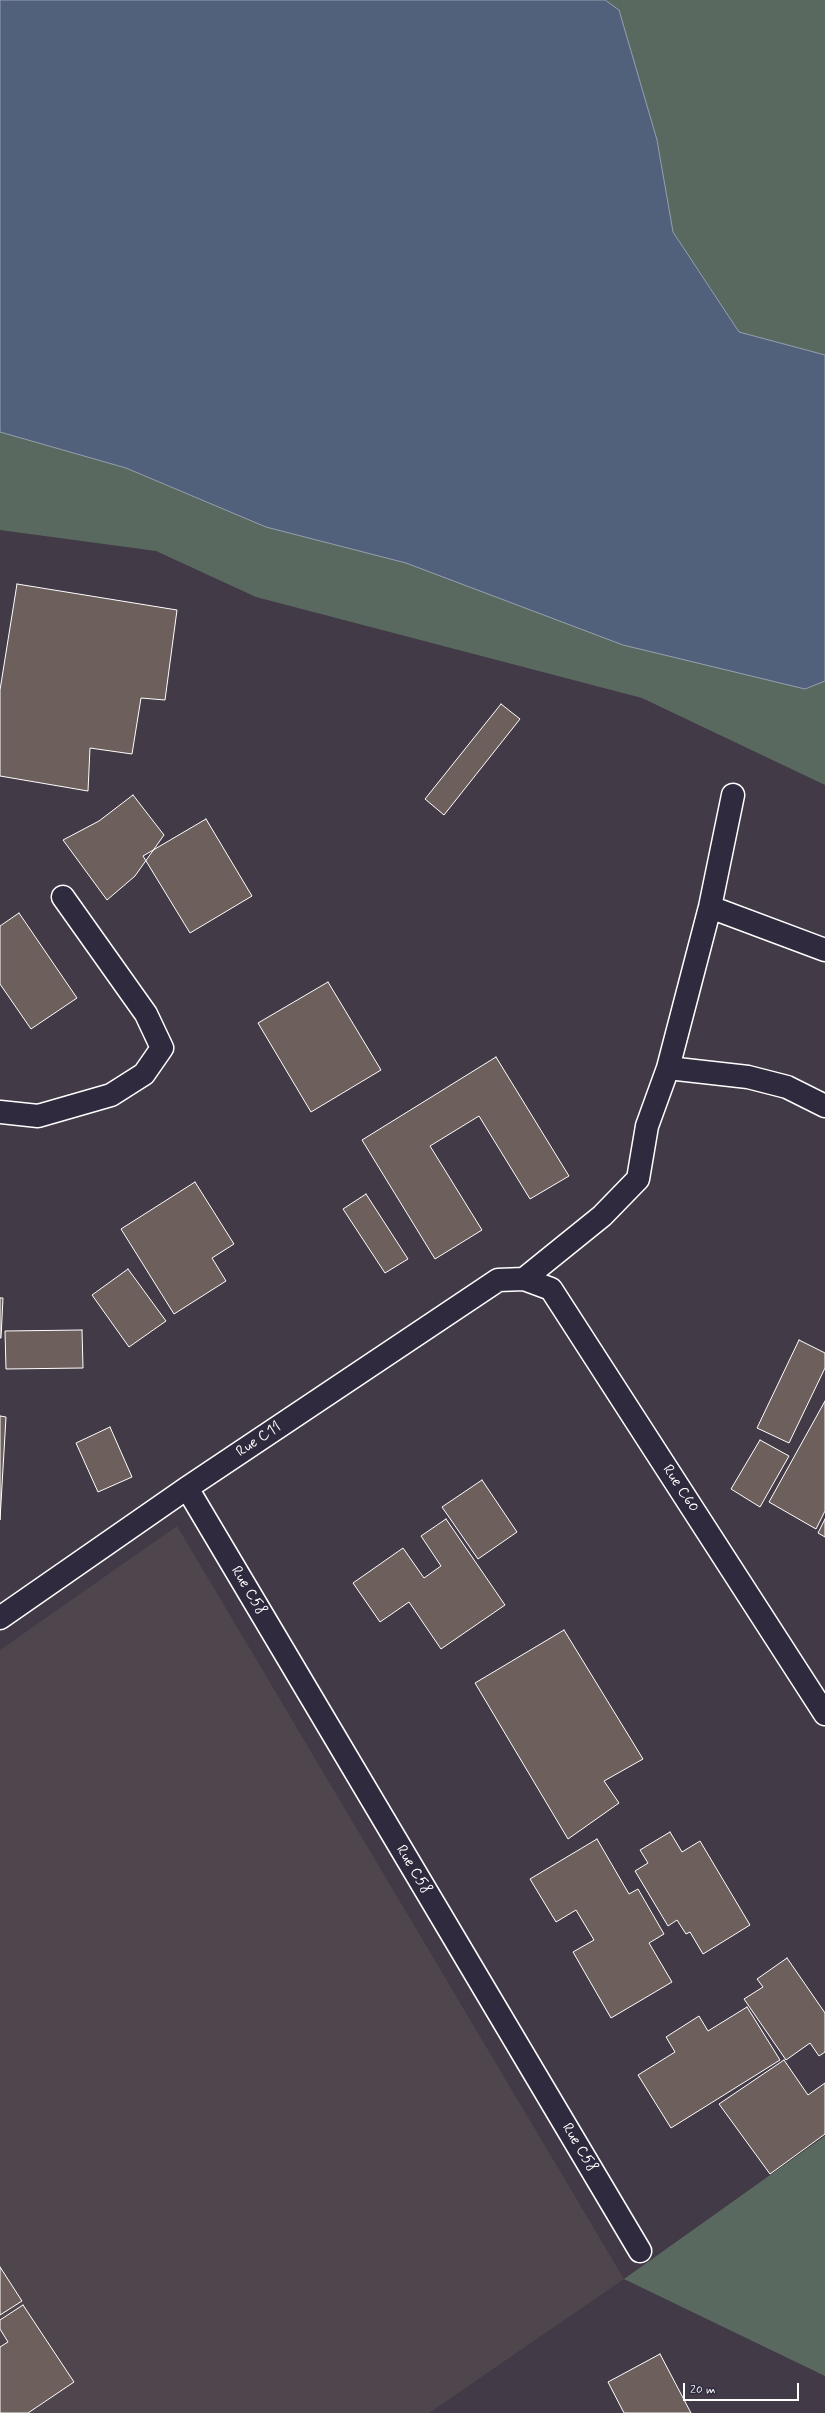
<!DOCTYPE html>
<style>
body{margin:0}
#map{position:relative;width:825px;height:2413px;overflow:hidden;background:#423a46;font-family:Mynerve,sans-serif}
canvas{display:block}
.scale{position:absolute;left:683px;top:2383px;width:116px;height:18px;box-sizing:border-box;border:2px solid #fff;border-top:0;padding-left:5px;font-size:12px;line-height:14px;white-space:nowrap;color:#fff;-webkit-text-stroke:3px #2f2a3d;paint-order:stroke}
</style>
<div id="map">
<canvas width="825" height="2413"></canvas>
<div class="scale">20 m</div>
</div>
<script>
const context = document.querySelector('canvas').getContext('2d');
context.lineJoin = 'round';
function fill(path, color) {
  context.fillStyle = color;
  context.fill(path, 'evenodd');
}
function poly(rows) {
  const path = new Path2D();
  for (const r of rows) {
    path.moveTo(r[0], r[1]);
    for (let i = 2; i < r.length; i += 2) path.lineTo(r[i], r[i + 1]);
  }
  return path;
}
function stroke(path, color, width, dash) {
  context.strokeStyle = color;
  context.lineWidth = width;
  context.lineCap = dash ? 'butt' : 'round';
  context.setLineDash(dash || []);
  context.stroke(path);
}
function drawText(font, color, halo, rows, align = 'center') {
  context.font = font + ' Mynerve,sans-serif';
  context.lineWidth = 3;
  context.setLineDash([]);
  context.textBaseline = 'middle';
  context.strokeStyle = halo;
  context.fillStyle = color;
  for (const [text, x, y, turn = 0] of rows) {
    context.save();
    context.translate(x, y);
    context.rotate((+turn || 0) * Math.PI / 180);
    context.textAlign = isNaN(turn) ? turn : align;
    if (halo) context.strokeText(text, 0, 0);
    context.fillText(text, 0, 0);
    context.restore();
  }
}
const built = poly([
 [177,1526,624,2279,429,2413,0,2413,0,1650]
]);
const green = poly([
 [605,0,825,0,825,355,739,332,673,232,657,140,619,10],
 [0,432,126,468,266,527,406,563,805,689,825,681,825,785,642,698,256,597,156,551,0,530],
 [825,2136,825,2376,624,2279]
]);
const water = poly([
 [0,0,605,0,619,10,657,140,673,232,739,332,825,355,825,681,805,689,623,645,406,563,266,527,126,468,0,432,0,0]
]);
const building = poly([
 [17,584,177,610,165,700,141,698,132,754,90,748,88,791,0,776,0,690,17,584],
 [501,704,520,719,444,815,425,799,501,704],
 [133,795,164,835,135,876,107,900,63,840,99,821,133,795],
 [206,819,252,896,190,933,143,856,206,819],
 [19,913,77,998,31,1029,0,984,0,926,19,913],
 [328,982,381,1070,311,1112,258,1023,328,982],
 [496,1057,569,1176,530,1199,479,1116,430,1146,482,1230,435,1259,362,1140,496,1057],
 [195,1182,234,1244,212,1258,226,1281,174,1314,121,1229,195,1182],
 [366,1194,408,1259,385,1273,343,1209,366,1194],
 [128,1269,166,1321,129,1347,92,1295,128,1269],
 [0,1298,3,1298,1,1338,0,1338,0,1298],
 [82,1330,83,1368,6,1369,5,1331,82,1330],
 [799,1340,825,1353,825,1368,789,1443,757,1428,799,1340],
 [825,1401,825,1511,816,1529,769,1502,825,1401],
 [0,1416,6,1417,0,1520,0,1416],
 [110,1427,132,1477,98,1492,76,1443,110,1427],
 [760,1440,789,1456,760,1507,731,1489,760,1440],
 [482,1480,517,1532,478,1559,442,1507,482,1480],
 [446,1519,505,1605,441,1649,409,1602,380,1622,353,1583,403,1548,424,1578,441,1566,421,1536,446,1519],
 [825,1519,825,1537,818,1533,825,1519],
 [564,1630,643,1759,604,1781,619,1803,568,1839,475,1683,564,1630],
 [670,1832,682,1852,700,1841,750,1925,703,1954,690,1932,686,1934,677,1920,668,1926,635,1871,648,1863,640,1850,670,1832],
 [597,1839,629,1894,638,1889,664,1934,649,1943,672,1982,611,2018,573,1952,594,1940,576,1910,556,1922,530,1879,597,1839],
 [787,1958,825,2013,825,2052,819,2056,810,2043,786,2060,744,1999,763,1987,757,1979,787,1958],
 [747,2007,780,2060,671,2128,638,2075,675,2052,666,2037,699,2016,708,2031,747,2007],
 [784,2060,808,2095,825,2083,825,2134,770,2174,719,2104,784,2060],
 [0,2267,22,2301,0,2315,0,2267],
 [23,2305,74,2382,28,2413,0,2413,0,2347,8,2342,0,2329,0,2320,23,2305],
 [660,2354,691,2413,624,2413,608,2382,660,2354]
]);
const street = poly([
 [710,907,825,950],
 [668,1068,748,1077,787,1087,825,1106],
 [0,1112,38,1116,111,1095,144,1074,162,1048,146,1014,63,897],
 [524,1279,602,1216,638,1179,647,1126,668,1068,710,907,733,795],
 [187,1488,640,2251],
 [0,1618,187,1488,498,1280,524,1279,551,1289,825,1714]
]);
const streetNames = [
 ["Rue C11",259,1440,-34],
 ["Rue C60",680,1489,57],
 ["Rue C58",248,1591,59],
 ["Rue C58",413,1870,59],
 ["Rue C58",579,2148,59]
];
fill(built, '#4f454c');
fill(green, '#5a6960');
fill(water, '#51617b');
stroke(water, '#97a0b0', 1);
fill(building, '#6d5f5b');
stroke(building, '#fff', 1);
stroke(street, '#fff', 25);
stroke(street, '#2f2a3d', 22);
drawText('15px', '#fff', '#2f2a3d', streetNames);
</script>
